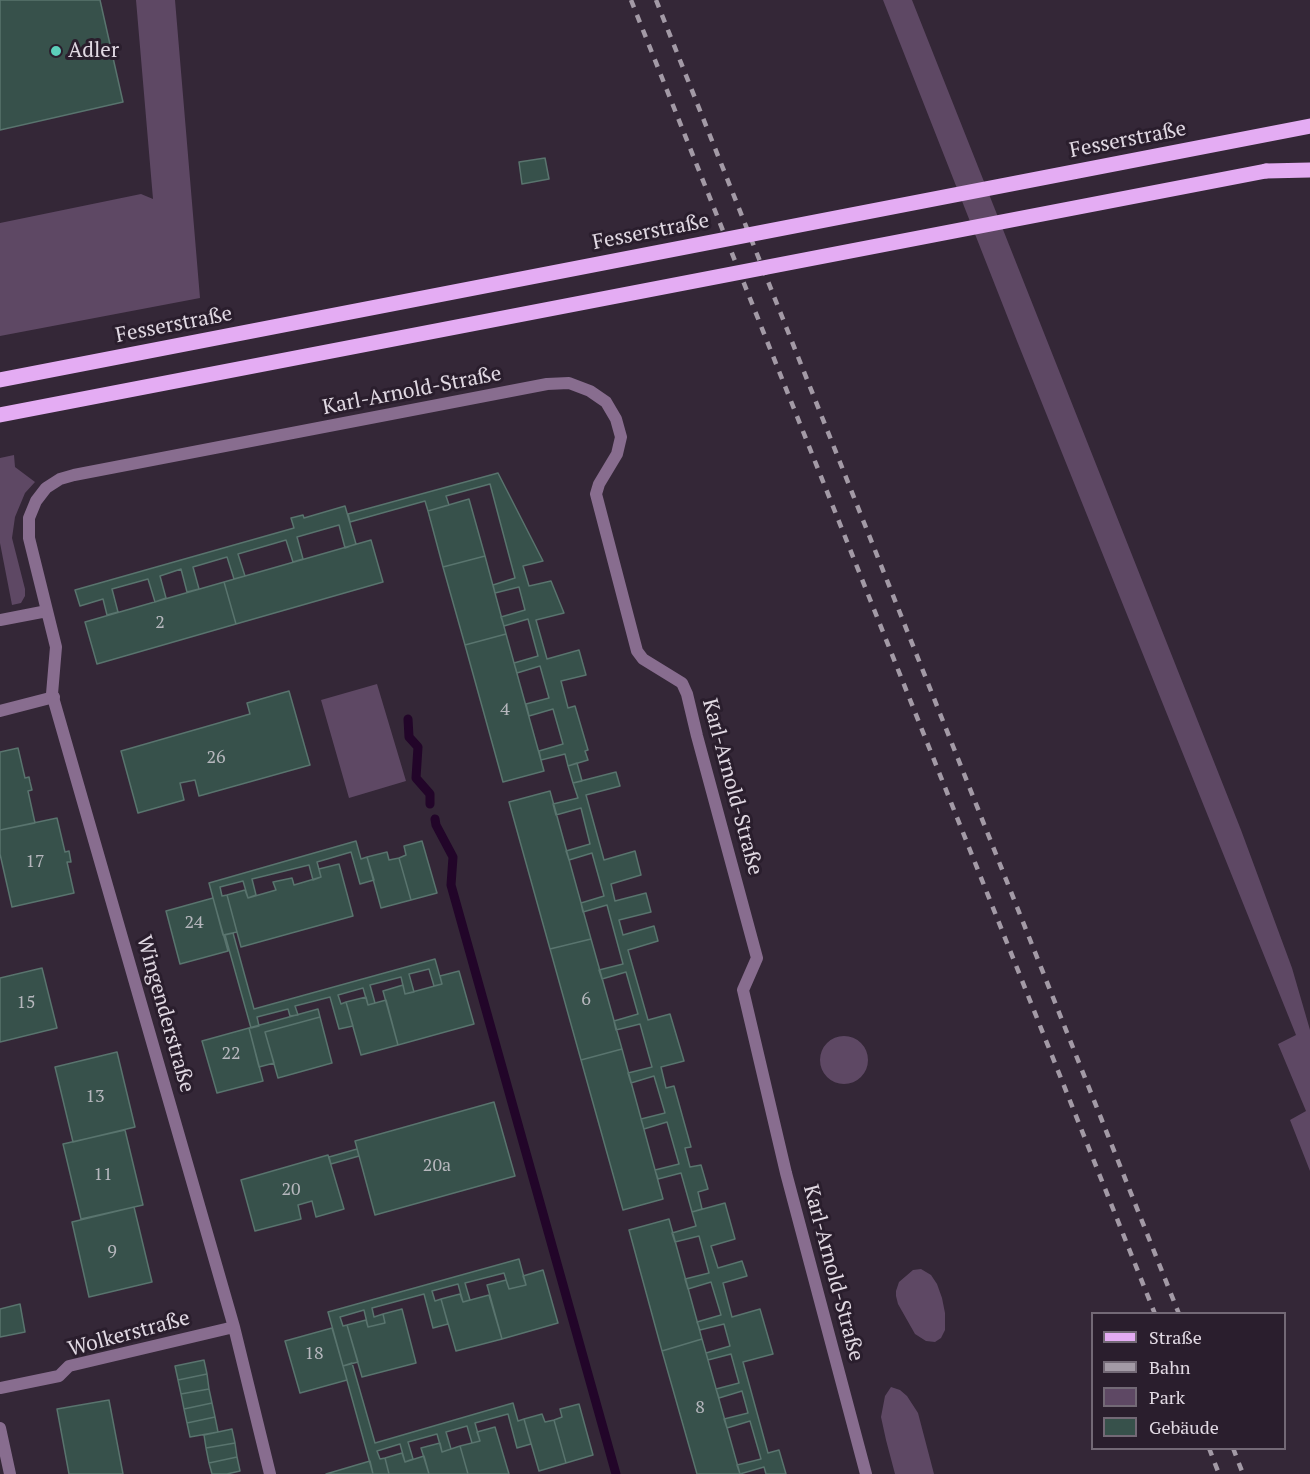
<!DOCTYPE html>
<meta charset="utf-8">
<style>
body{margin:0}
#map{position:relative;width:1310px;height:1474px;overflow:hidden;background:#342737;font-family:"PT Serif",serif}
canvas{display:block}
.legend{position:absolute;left:1091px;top:1312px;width:195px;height:138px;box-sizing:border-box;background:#2a1e2d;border:2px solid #736976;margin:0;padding:8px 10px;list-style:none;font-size:18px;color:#e1d9e3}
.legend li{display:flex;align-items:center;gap:12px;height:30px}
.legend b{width:30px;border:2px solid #736976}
</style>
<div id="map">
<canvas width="1310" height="1474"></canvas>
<ul class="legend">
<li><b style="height:8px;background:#e4acf3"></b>Straße</li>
<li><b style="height:8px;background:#a39aa6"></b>Bahn</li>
<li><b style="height:16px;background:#5e4864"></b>Park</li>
<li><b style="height:16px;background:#37514b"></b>Gebäude</li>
</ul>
</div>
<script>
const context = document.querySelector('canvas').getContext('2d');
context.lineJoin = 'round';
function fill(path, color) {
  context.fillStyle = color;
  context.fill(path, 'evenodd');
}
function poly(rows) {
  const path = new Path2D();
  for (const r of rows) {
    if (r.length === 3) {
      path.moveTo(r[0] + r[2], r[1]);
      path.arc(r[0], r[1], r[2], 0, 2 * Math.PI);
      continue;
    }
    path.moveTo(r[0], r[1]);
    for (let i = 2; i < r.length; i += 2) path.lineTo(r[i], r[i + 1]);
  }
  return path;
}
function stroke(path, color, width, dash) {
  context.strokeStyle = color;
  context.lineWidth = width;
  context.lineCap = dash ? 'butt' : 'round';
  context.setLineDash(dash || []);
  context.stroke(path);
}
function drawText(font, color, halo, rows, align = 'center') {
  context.font = font + ' "PT Serif",serif';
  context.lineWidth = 6;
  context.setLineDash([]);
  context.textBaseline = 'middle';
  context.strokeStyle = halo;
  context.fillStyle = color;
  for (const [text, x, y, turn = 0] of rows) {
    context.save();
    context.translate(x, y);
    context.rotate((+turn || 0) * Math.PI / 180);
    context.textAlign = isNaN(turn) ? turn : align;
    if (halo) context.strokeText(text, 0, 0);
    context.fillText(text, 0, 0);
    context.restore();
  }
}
const green = poly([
 [136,0,175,0,200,298,0,336,0,223,141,194,153,199],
 [883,0,912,0,1241,830,1292,968,1310,1030,1310,1171,1290,1120,1306,1111,1278,1044,1296,1035,1017,341],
 [14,455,15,467,35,482,25,493,15,517,12,538,25,589,25,596,21,603,12,605,0,543,0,458],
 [377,684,406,781,349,798,321,700],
 [844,1060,24],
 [921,1269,931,1275,937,1284,942,1298,945,1313,945,1330,941,1338,935,1342,926,1341,915,1334,898,1304,896,1296,896,1291,899,1282,913,1270],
 [891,1387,900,1390,907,1396,918,1413,934,1474,895,1474,886,1440,881,1417,885,1396]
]);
const stream = poly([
 [408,719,409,737,418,747,416,778,430,794,430,804],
 [435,819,436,825,453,857,451,885,616,1474]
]);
const building = poly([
 [0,0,100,0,123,102,0,130,0,0],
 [545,158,549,179,522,184,519,162,545,158],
 [498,473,543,561,523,566,529,586,551,581,564,613,536,620,547,659,579,650,586,675,561,681,568,708,575,706,588,750,585,751,588,760,568,766,565,754,541,760,539,751,563,744,553,709,529,716,526,704,549,698,540,666,517,673,514,663,538,656,528,619,504,626,501,617,525,610,519,587,495,593,493,585,515,578,490,484,446,496,449,505,428,511,425,501,350,522,348,514,498,473],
 [469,499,485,556,443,567,428,511,469,499],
 [345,506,356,544,345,548,339,525,297,537,303,559,293,562,286,540,238,554,245,576,234,579,227,557,193,567,199,589,187,592,181,569,160,576,166,598,155,602,148,579,112,589,118,612,107,615,103,599,80,606,75,590,294,528,291,518,303,515,304,518,345,506],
 [371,540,383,582,236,624,224,582,371,540],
 [485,556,506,634,465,645,443,567,485,556],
 [224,582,236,624,97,664,85,622,224,582],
 [506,634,544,771,503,782,465,645,506,634],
 [289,691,310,765,199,796,195,780,180,783,184,800,138,813,121,751,250,714,247,703,289,691],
 [18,748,25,778,29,777,30,782,32,790,28,791,35,823,0,830,0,752,18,748],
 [577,763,582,781,573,783,568,766,577,763],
 [616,772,620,786,586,795,604,860,635,851,641,875,611,884,615,901,646,893,651,912,619,920,623,935,654,926,658,941,628,950,648,1020,670,1014,684,1061,661,1067,666,1088,674,1086,691,1147,685,1148,690,1167,701,1165,708,1189,698,1192,702,1209,692,1212,681,1173,658,1179,655,1170,679,1164,667,1122,644,1129,641,1119,665,1113,654,1076,631,1083,628,1073,652,1067,640,1024,616,1030,614,1021,638,1014,626,972,602,979,599,970,623,964,607,905,583,912,581,903,604,896,592,853,569,860,566,851,590,844,581,808,556,815,553,804,578,798,573,783,616,772],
 [550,791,591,939,550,949,509,802,550,791],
 [57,818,65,852,69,851,71,862,67,862,74,893,12,907,0,854,0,830,57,818],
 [356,841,361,859,367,857,374,880,360,884,351,852,317,862,321,877,313,880,309,865,252,879,256,895,248,898,243,881,220,887,222,896,227,895,237,932,223,935,209,883,356,841],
 [422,841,437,893,411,900,399,858,406,855,404,846,422,841],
 [387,852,389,860,399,858,411,900,381,908,367,857,387,852],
 [339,864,353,916,241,947,227,895,245,890,248,898,276,890,273,882,292,878,294,885,321,877,319,869,339,864],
 [213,898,228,951,180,964,166,911,213,898],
 [233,933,254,1009,435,959,442,984,434,986,429,969,409,974,414,992,405,994,401,977,370,985,375,1003,368,1005,363,988,338,995,341,1004,346,1002,353,1026,339,1029,330,997,295,1006,298,1015,290,1016,288,1009,257,1017,259,1026,251,1028,225,935,233,933],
 [591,939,622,1049,581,1060,550,949,591,939],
 [42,968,57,1028,0,1042,0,978,42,968],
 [459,971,474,1024,398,1045,383,991,403,985,405,994,442,984,440,976,459,971],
 [366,997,368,1005,386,1000,398,1045,361,1055,346,1002,366,997],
 [318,1009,320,1017,265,1032,274,1063,259,1067,249,1028,318,1009],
 [320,1017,332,1063,278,1078,265,1032,320,1017],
 [249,1028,263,1081,217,1093,202,1041,249,1028],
 [622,1049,663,1199,623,1210,581,1060,622,1049],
 [117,1052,135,1127,73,1142,55,1067,117,1052],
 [494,1102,515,1176,375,1215,355,1141,494,1102],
 [125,1130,143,1205,81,1219,63,1144,125,1130],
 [357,1149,359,1156,331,1164,329,1157,357,1149],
 [328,1155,344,1209,316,1217,312,1201,298,1205,301,1219,255,1231,241,1180,328,1155],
 [725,1203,735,1239,711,1246,718,1268,742,1261,747,1276,723,1283,732,1317,760,1309,773,1354,743,1362,768,1453,779,1450,786,1474,766,1474,764,1467,740,1474,737,1465,761,1459,750,1421,727,1428,724,1419,748,1413,742,1391,719,1398,716,1389,739,1383,731,1354,708,1360,706,1353,730,1346,724,1324,700,1330,697,1322,721,1315,711,1282,688,1289,685,1279,709,1273,699,1236,675,1242,672,1233,696,1226,692,1212,725,1203],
 [134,1207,152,1282,89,1297,72,1222,134,1207],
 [669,1219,702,1339,662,1351,629,1230,669,1219],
 [519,1259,526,1285,509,1289,504,1273,465,1283,470,1300,463,1302,458,1284,432,1291,435,1301,441,1299,448,1324,433,1328,424,1294,372,1308,374,1317,383,1314,385,1323,368,1327,364,1310,340,1317,343,1326,347,1325,358,1362,343,1366,328,1312,519,1259],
 [543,1270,558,1323,502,1339,487,1285,506,1280,509,1289,526,1285,523,1276,543,1270],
 [460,1294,463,1302,489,1295,502,1339,456,1351,441,1299,460,1294],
 [20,1304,25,1332,0,1337,0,1309,20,1304],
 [402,1309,416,1363,362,1377,347,1325,366,1320,368,1327,385,1323,383,1314,402,1309],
 [332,1328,347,1380,300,1393,285,1341,332,1328],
 [702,1339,706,1353,740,1474,697,1474,662,1351,702,1339],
 [204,1360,207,1374,178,1380,175,1366,204,1360],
 [352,1363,375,1443,513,1403,518,1421,524,1419,531,1444,517,1448,508,1414,475,1423,480,1441,472,1443,467,1426,446,1432,451,1449,442,1452,437,1434,408,1442,413,1459,405,1462,400,1444,377,1451,380,1459,385,1458,389,1474,373,1474,343,1366,352,1363],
 [207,1374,209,1389,181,1394,178,1380,207,1374],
 [209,1389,212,1403,184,1409,181,1394,209,1389],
 [109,1400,123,1474,69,1474,57,1409,109,1400],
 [212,1403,215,1417,187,1423,184,1409,212,1403],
 [579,1404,593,1455,566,1463,554,1420,562,1417,560,1409,579,1404],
 [542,1414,545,1422,554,1420,566,1463,539,1471,524,1419,542,1414],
 [215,1417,218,1432,190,1437,187,1423,215,1417],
 [495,1427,509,1474,468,1474,460,1446,480,1441,477,1432,495,1427],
 [232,1429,235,1443,206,1448,204,1435,232,1429],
 [235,1443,237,1457,209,1463,206,1448,235,1443],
 [440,1443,442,1452,460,1446,468,1474,429,1474,421,1448,440,1443],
 [402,1453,405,1462,424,1456,429,1474,389,1474,385,1458,402,1453],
 [237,1457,240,1471,227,1474,212,1474,209,1463,237,1457],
 [370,1461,373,1474,326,1474,370,1461]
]);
const lane = poly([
 [0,711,54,697],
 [0,1428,10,1474]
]);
const street = poly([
 [0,620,47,611],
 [0,1388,59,1376,69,1366,234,1327],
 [270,1474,234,1327,52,694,56,647,29,538,29,518,36,501,46,488,60,479,74,475,547,384,569,383,590,391,606,402,616,419,621,437,617,454,599,484,596,494,637,651,643,659,682,683,687,694,697,736,757,958,743,990,786,1173,866,1474]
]);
const primary = poly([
 [1266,171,1310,170]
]);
const rail = poly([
 [631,0,1155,1314],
 [656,0,1179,1314],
 [1209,1448,1219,1474],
 [1233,1448,1243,1474]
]);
const primaryBridge = poly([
 [0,380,1310,126],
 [0,415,1266,171]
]);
const markers = [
 [56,51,6,"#5cceba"]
];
const numberNames = [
 ["2",160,623],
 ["4",505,710],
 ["26",216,758],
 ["17",35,862],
 ["24",194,923],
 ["6",586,1000],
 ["15",26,1003],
 ["22",231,1054],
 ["13",95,1097],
 ["20a",437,1166],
 ["11",103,1175],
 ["20",291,1190],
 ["9",112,1252],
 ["18",314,1354],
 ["8",700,1408]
];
const poiNames = [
 ["Adler",68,51]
];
const streetNames = [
 ["Fesserstraße",1128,140,-11],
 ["Fesserstraße",651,232,-11],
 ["Fesserstraße",174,325,-11],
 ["Karl-Arnold-Straße",412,391,-11],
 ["Karl-Arnold-Straße",732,787,75],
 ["Wingenderstraße",165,1014,74],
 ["Karl-Arnold-Straße",833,1273,75],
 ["Wolkerstraße",129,1334,-15]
];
fill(green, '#5e4864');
stroke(stream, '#220529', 9);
fill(building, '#37514b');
stroke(building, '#59746e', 1.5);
stroke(lane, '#886d8f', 12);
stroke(street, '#886d8f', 12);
stroke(primary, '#e4acf3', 15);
stroke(rail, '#a39aa6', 4.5, [8, 8]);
stroke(primaryBridge, '#e4acf3', 15);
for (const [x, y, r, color] of markers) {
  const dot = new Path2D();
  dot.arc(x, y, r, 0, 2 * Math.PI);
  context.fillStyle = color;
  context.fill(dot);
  stroke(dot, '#2a1e2d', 2);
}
drawText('18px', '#b6b7bd', null, numberNames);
drawText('21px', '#e1d9e3', '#2a1e2d', poiNames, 'left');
drawText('21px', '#e1d9e3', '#2a1e2d', streetNames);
</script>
